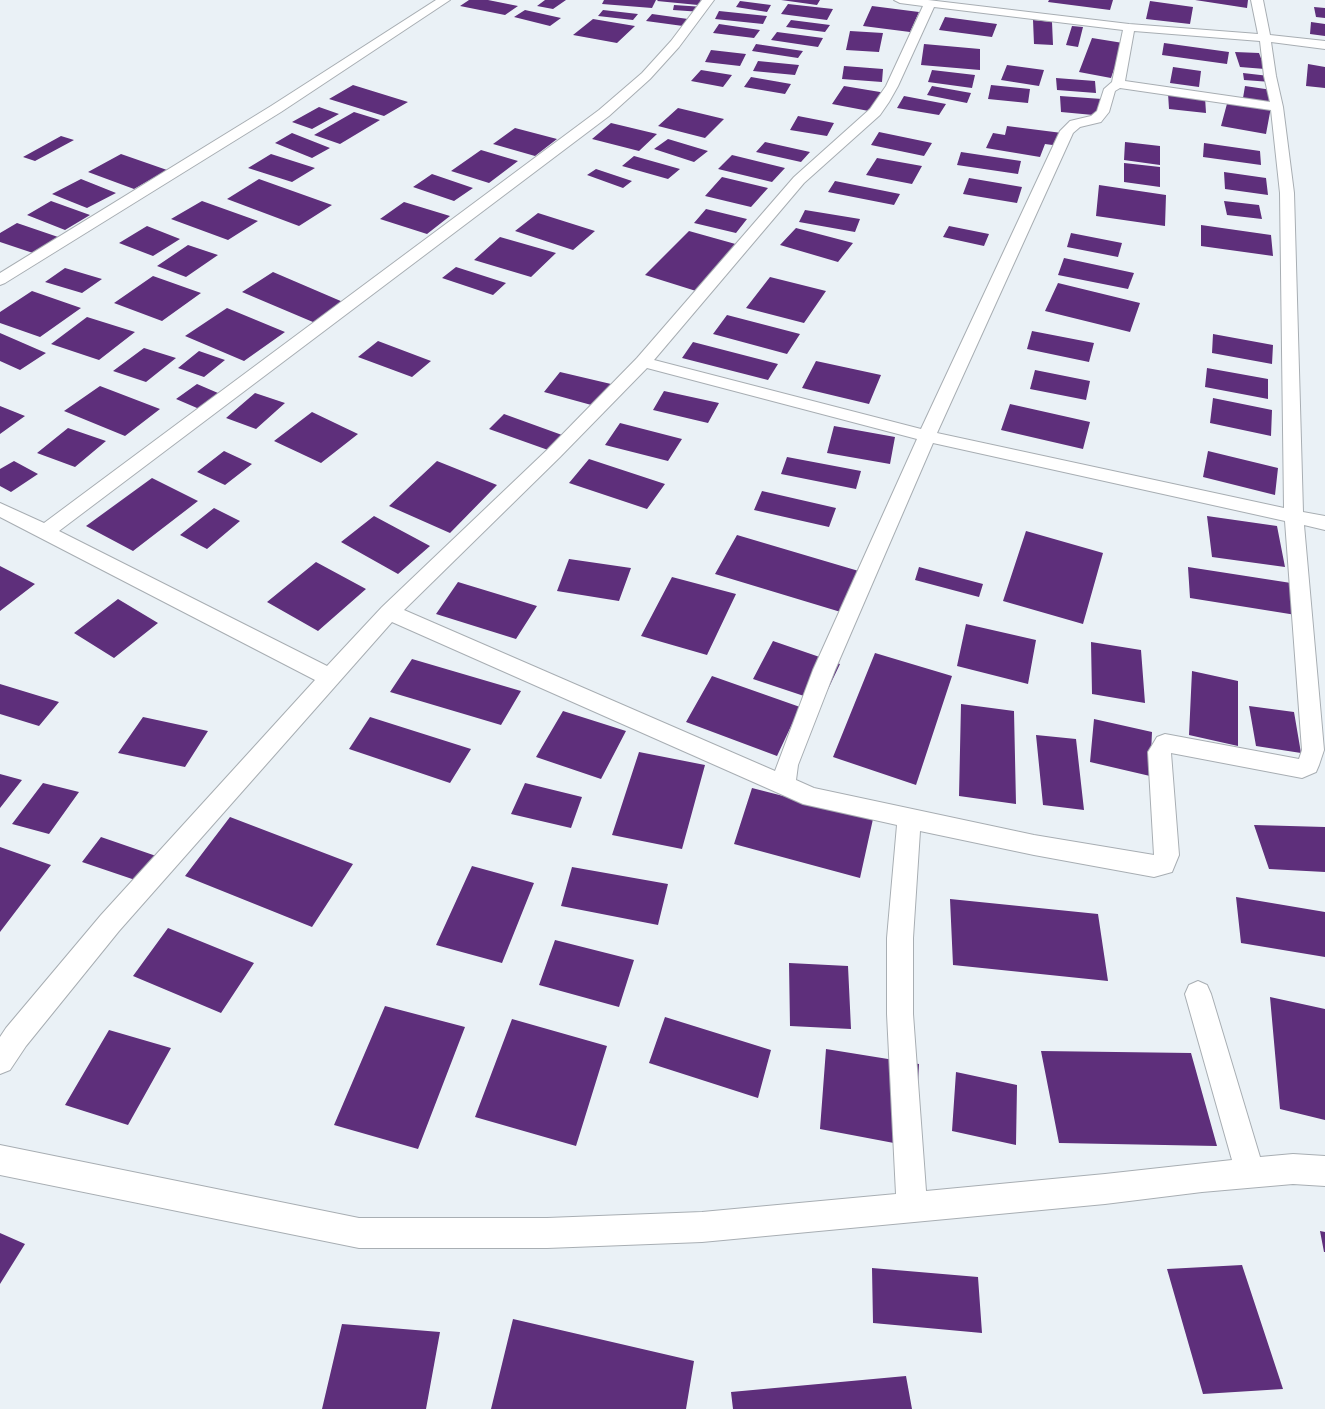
<!DOCTYPE html>
<style>
body{margin:0}
canvas{display:block;background:#eaf1f6}
</style>
<canvas width="1325" height="1409"></canvas>
<script>
const context = document.querySelector('canvas').getContext('2d');
context.lineJoin = 'round';
function fill(path, color) {
  context.fillStyle = color;
  context.fill(path, 'evenodd');
}
function poly(rows) {
  const path = new Path2D();
  for (const r of rows) {
    path.moveTo(r[0], r[1]);
    for (let i = 2; i < r.length; i += 2) path.lineTo(r[i], r[i + 1]);
  }
  return path;
}
function stroke(path, color, width, dash) {
  context.strokeStyle = color;
  context.lineWidth = width;
  context.lineCap = dash ? 'butt' : 'round';
  context.setLineDash(dash || []);
  context.stroke(path);
}
const building = poly([
 [469,0,488,0,518,6,505,15,460,6],
 [545,0,566,0,553,9,537,6],
 [604,0,656,0,652,8,602,4],
 [658,0,701,0,698,5,657,1],
 [781,0,820,0,817,5],
 [1049,0,1113,0,1110,10,1048,2],
 [1195,0,1248,0,1247,8],
 [740,1,771,5,767,12,736,7],
 [1150,1,1193,7,1190,24,1146,19],
 [788,4,833,9,827,20,781,14],
 [674,5,704,7,702,12,673,10],
 [872,6,919,12,910,32,863,26],
 [1314,7,1325,8,1325,18,1316,17],
 [525,10,561,18,550,26,514,17],
 [603,10,638,14,633,20,598,16],
 [719,11,767,16,763,24,715,19],
 [652,14,688,19,683,26,646,21],
 [945,17,997,24,992,37,939,30],
 [593,19,635,26,617,43,573,35],
 [791,20,830,25,825,32,786,27],
 [1033,20,1052,22,1053,45,1034,44],
 [1311,22,1325,24,1325,36,1310,34],
 [719,24,760,30,754,38,713,33],
 [1072,26,1083,27,1078,47,1066,45],
 [850,31,883,33,879,52,846,50],
 [777,32,823,38,818,47,771,40],
 [1092,38,1123,43,1111,78,1079,72],
 [1164,43,1229,52,1227,64,1162,55],
 [756,44,803,51,798,58,752,51],
 [924,44,980,49,980,70,921,65],
 [711,50,746,54,740,66,705,62],
 [1235,52,1259,53,1265,69,1240,67],
 [758,61,799,65,795,75,753,71],
 [1308,64,1325,67,1325,88,1306,86],
 [1007,65,1044,70,1039,86,1001,80],
 [844,66,883,69,882,82,842,79],
 [1173,67,1201,71,1199,87,1170,83],
 [701,70,732,75,723,87,691,81],
 [932,70,975,75,972,88,928,82],
 [1243,73,1269,76,1271,82,1244,80],
 [751,77,791,84,785,94,744,87],
 [1056,78,1095,81,1096,93,1057,90],
 [353,85,408,102,384,116,329,99],
 [991,85,1030,89,1028,103,988,99],
 [844,86,886,93,874,112,832,104],
 [932,86,971,93,967,103,927,95],
 [1245,86,1272,90,1270,102,1243,98],
 [1168,93,1205,97,1206,113,1169,109],
 [904,96,946,104,939,115,897,108],
 [1060,96,1102,99,1104,116,1061,112],
 [1228,100,1271,107,1266,134,1221,126],
 [319,107,339,114,312,129,292,122],
 [678,108,724,119,705,138,658,126],
 [354,112,380,120,340,144,314,135],
 [798,116,834,123,827,136,790,130],
 [611,123,657,134,639,151,592,139],
 [1007,126,1062,133,1060,146,1045,144,1040,157,986,148,993,133,1005,135],
 [515,128,557,139,535,156,493,144],
 [879,132,932,143,924,156,871,145],
 [292,133,330,148,312,158,275,143],
 [61,136,74,140,35,161,23,157],
 [668,139,708,151,694,162,654,149],
 [765,142,810,152,801,162,756,152],
 [1125,142,1160,146,1160,165,1124,160],
 [1204,143,1260,151,1261,165,1203,157],
 [481,150,518,161,489,183,451,171],
 [961,152,1021,161,1018,174,957,165],
 [121,154,167,170,134,189,88,172],
 [271,154,315,168,292,182,248,168],
 [732,155,785,168,772,182,718,169],
 [634,156,680,169,668,179,622,166],
 [877,158,922,166,912,184,866,175],
 [1124,163,1160,167,1160,187,1124,182],
 [596,169,632,181,623,188,587,175],
 [1224,172,1266,178,1268,195,1225,189],
 [432,174,473,188,454,201,413,187],
 [722,177,768,188,751,207,705,196],
 [969,178,1022,187,1017,203,963,194],
 [81,179,116,193,87,208,52,194],
 [259,179,332,205,299,226,227,199],
 [835,181,900,194,894,205,828,192],
 [1099,185,1166,195,1165,226,1096,216],
 [51,201,90,215,65,230,27,215],
 [202,201,258,221,228,240,171,219],
 [1224,201,1259,205,1262,219,1227,215],
 [404,202,450,216,427,234,380,219],
 [706,209,747,219,736,233,694,223],
 [805,210,860,219,855,232,799,222],
 [538,213,595,231,573,250,515,231],
 [17,223,61,238,36,254,0,242,0,233],
 [1201,225,1271,235,1273,256,1201,246],
 [147,226,180,239,153,256,119,243],
 [949,226,989,234,984,246,943,237],
 [796,228,853,243,838,262,780,245],
 [689,231,739,245,696,291,645,275],
 [1071,233,1122,243,1118,257,1067,247],
 [500,237,556,253,531,277,474,260],
 [188,245,218,255,186,277,157,266],
 [1064,258,1134,273,1128,289,1058,275],
 [456,267,506,283,493,295,442,278],
 [65,268,102,279,82,293,45,282],
 [273,272,350,305,320,325,242,292],
 [153,276,201,293,162,321,114,303],
 [770,277,826,291,804,323,746,308],
 [1058,283,1140,303,1130,332,1045,311],
 [32,291,81,308,40,337,0,323,0,312],
 [227,308,285,332,244,361,185,336],
 [727,315,800,334,787,354,713,334],
 [87,317,135,332,99,360,51,344],
 [1032,331,1094,343,1089,362,1027,349],
 [0,333,46,353,20,370,0,361],
 [1213,334,1273,345,1272,364,1212,353],
 [378,341,431,361,412,377,358,357],
 [693,342,778,364,768,380,682,358],
 [144,348,176,358,146,382,113,371],
 [199,351,225,360,204,377,178,368],
 [816,361,881,375,869,404,802,388],
 [1207,368,1268,379,1268,399,1205,387],
 [1035,370,1090,381,1086,400,1030,389],
 [560,372,611,384,595,406,544,392],
 [197,384,225,396,204,411,176,399],
 [100,386,160,409,125,436,64,411],
 [664,391,719,403,708,423,653,410],
 [255,393,285,403,256,429,226,418],
 [1213,398,1272,410,1271,436,1210,423],
 [1010,404,1090,422,1083,449,1001,430],
 [0,406,25,416,0,434],
 [312,412,358,434,321,463,274,441],
 [504,414,562,435,548,450,489,429],
 [620,423,682,439,668,461,605,445],
 [834,426,895,437,890,464,827,453],
 [68,428,106,441,75,467,37,453],
 [224,451,252,464,225,485,197,472],
 [1208,451,1278,468,1275,495,1203,477],
 [787,457,861,471,856,489,781,474],
 [589,459,665,484,647,509,569,483],
 [14,461,38,474,11,492,0,486,0,469],
 [437,461,497,485,450,533,389,506],
 [152,478,198,501,133,551,86,526],
 [762,491,836,508,829,527,754,510],
 [214,508,240,521,207,549,180,535],
 [374,516,430,546,398,574,341,542],
 [1207,516,1277,526,1285,567,1212,557],
 [1026,531,1103,553,1083,624,1003,601],
 [737,535,862,572,844,613,715,574],
 [569,559,631,568,619,601,557,591],
 [316,562,366,589,318,631,267,602],
 [0,566,35,584,0,611],
 [919,567,983,584,979,597,915,580],
 [1188,567,1291,583,1296,615,1190,598],
 [672,577,736,594,707,655,641,636],
 [458,582,537,606,516,639,436,614],
 [118,599,158,623,114,658,74,633],
 [966,624,1036,640,1028,684,957,666],
 [773,641,840,664,822,702,753,679],
 [1091,642,1141,650,1145,703,1092,694],
 [875,653,952,676,916,785,833,757],
 [412,659,521,691,501,725,390,692],
 [1192,671,1238,681,1238,746,1189,735],
 [712,676,800,707,777,756,686,722],
 [0,684,59,702,39,726,0,714],
 [961,704,1014,711,1016,804,959,796],
 [1249,706,1294,712,1301,753,1256,746],
 [563,711,626,731,601,779,536,757],
 [143,717,208,731,185,767,118,753],
 [370,717,471,749,450,783,349,749],
 [1094,719,1152,732,1150,776,1090,762],
 [1036,735,1076,739,1084,810,1043,805],
 [639,752,705,765,682,849,612,835],
 [0,774,22,780,0,808],
 [43,783,79,792,49,834,12,824],
 [525,783,582,797,571,828,511,814],
 [752,788,873,819,860,878,734,844],
 [230,817,353,864,312,927,185,876],
 [1254,825,1325,827,1325,872,1269,869],
 [101,837,159,857,141,882,82,862],
 [0,847,51,865,0,932],
 [472,866,534,883,502,963,436,945],
 [572,867,668,884,658,925,561,906],
 [1236,897,1325,912,1325,957,1241,943],
 [950,899,1098,914,1108,981,953,965],
 [168,928,254,963,221,1013,133,976],
 [555,940,634,960,619,1007,539,985],
 [789,963,848,966,851,1029,790,1026],
 [1270,997,1325,1009,1325,1120,1280,1109],
 [385,1006,465,1027,418,1149,334,1125],
 [665,1017,771,1050,758,1098,649,1063],
 [512,1019,607,1046,576,1146,475,1117],
 [109,1030,171,1048,128,1125,65,1105],
 [826,1049,919,1064,915,1147,820,1129],
 [1041,1051,1191,1053,1217,1146,1059,1143],
 [956,1072,1017,1085,1016,1145,952,1131],
 [1320,1231,1325,1232,1325,1252,1324,1252],
 [0,1233,25,1244,0,1284],
 [1242,1265,1283,1389,1203,1394,1167,1269],
 [872,1268,978,1277,982,1333,873,1323],
 [513,1319,694,1361,686,1409,491,1409],
 [342,1324,440,1332,426,1409,322,1409],
 [906,1376,912,1409,733,1409,731,1392]
]);
const street = poly([
 [436,0,450,0,281,112,5,283,0,285,0,273,271,106,436,0],
 [702,0,714,0,679,47,650,79,609,116,59,531,327,666,382,607,548,449,637,358,794,177,870,109,886,86,923,6,900,3,894,0,928,0,1129,24,1258,34,1251,0,1263,0,1270,35,1325,41,1325,49,1271,42,1276,76,1283,107,1294,193,1303,512,1325,516,1325,530,1304,525,1324,750,1319,765,1316,772,1302,778,1171,753,1179,855,1172,872,1154,877,1034,855,920,831,913,938,913,1014,926,1191,1105,1174,1232,1160,1185,994,1189,985,1198,981,1207,985,1211,994,1260,1157,1293,1154,1325,1156,1325,1186,1293,1184,1202,1192,1105,1204,702,1242,547,1248,359,1248,0,1175,0,1145,359,1218,547,1218,702,1212,896,1194,887,1014,887,938,897,825,803,804,392,622,119,931,26,1046,10,1070,0,1074,0,1037,6,1028,101,915,315,680,0,517,0,503,44,523,599,110,642,73,671,41,702,0],
 [934,7,1123,30,1112,82,1104,89,1097,111,1091,116,1070,121,1060,131,921,429,654,360,804,183,880,115,889,102,898,86,934,7],
 [1134,31,1260,41,1264,76,1270,102,1125,81,1134,31],
 [1120,88,1271,110,1280,193,1284,508,937,433,1073,133,1080,127,1101,122,1109,112,1115,91,1120,88],
 [647,368,917,439,813,670,775,771,404,610,560,457,647,368],
 [933,443,1285,521,1302,750,1299,759,1165,734,1157,737,1148,752,1154,855,1034,835,814,788,796,780,798,765,835,670,933,443]
]);
fill(building, '#5e2f7b');
stroke(street, '#a8aeb3', 2);
fill(street, '#fff');
</script>
